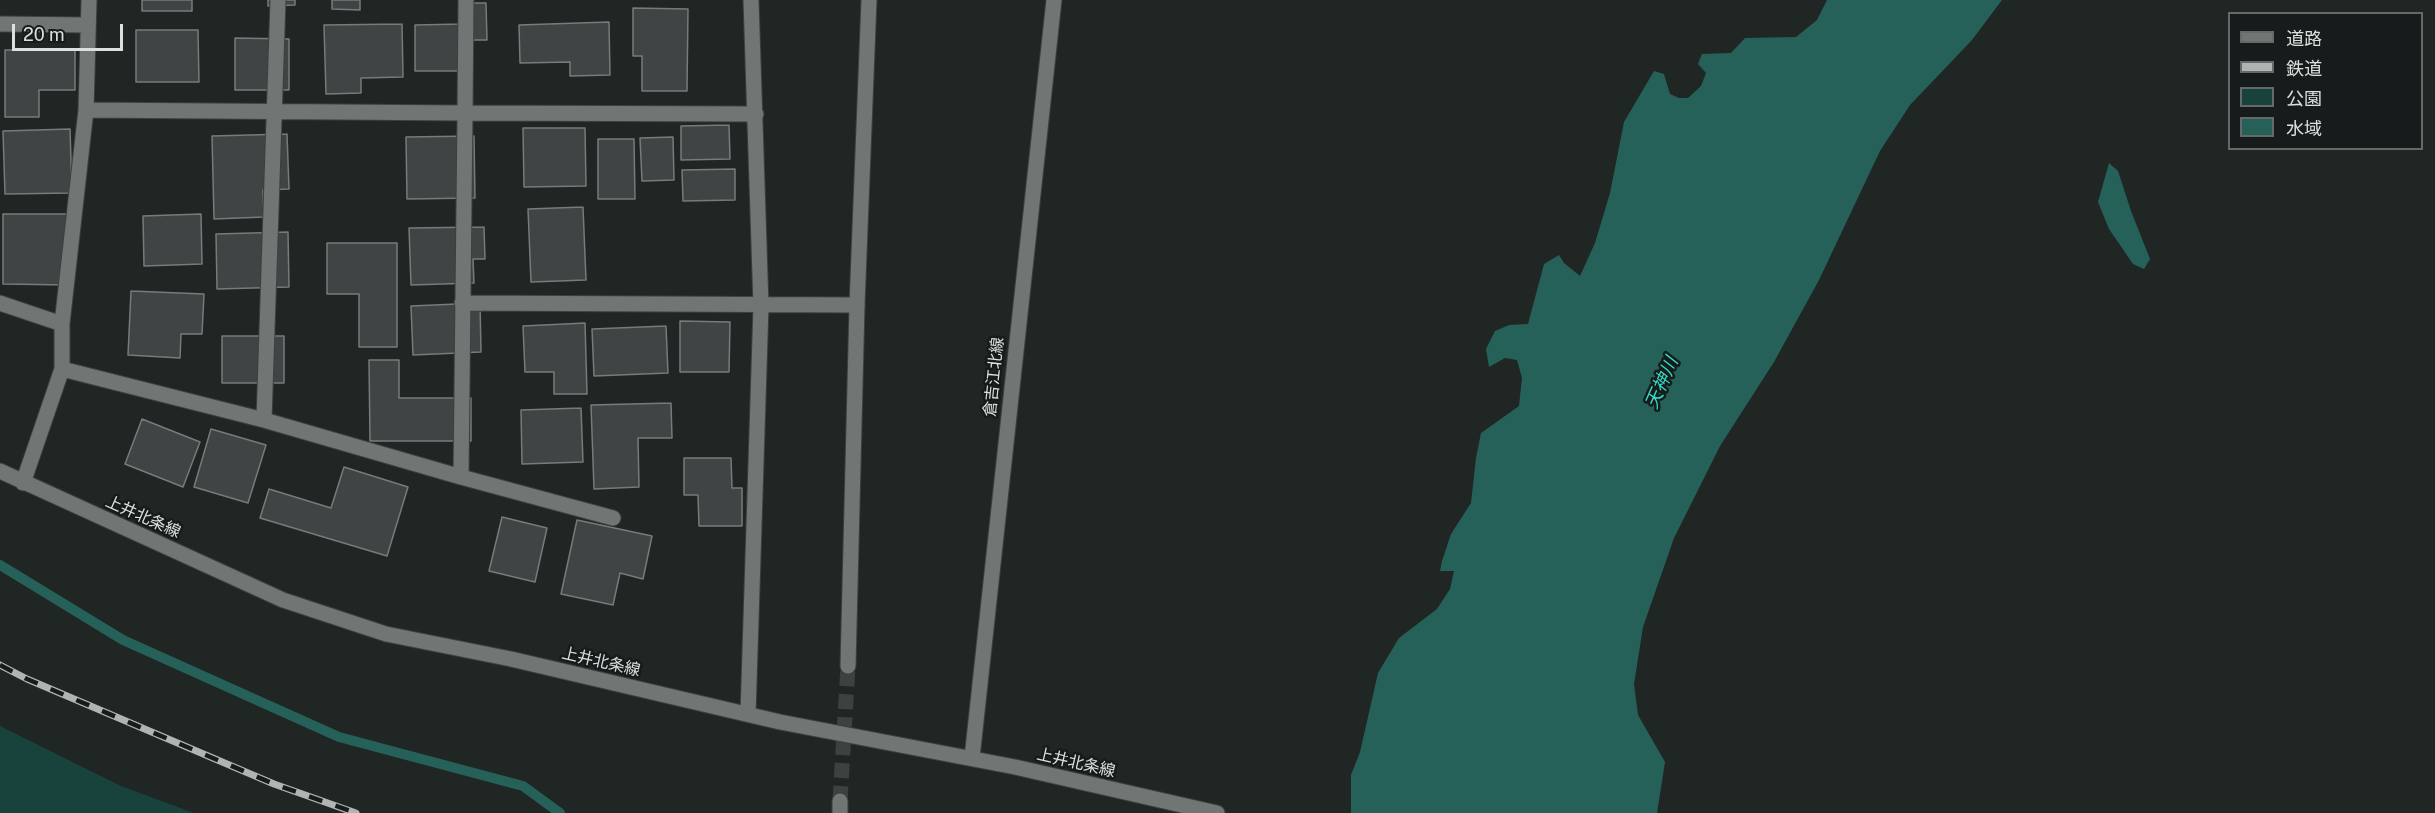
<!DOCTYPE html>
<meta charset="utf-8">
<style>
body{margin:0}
#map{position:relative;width:2435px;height:813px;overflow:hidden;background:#202624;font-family:"Public Sans","Noto Sans JP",sans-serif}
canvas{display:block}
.legend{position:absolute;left:2228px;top:12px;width:195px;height:138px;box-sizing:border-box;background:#161c1b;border:2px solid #656a69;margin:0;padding:8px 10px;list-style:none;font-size:18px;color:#dce0df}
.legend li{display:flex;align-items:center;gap:12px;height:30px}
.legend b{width:30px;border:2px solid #656a69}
.scale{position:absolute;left:12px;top:24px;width:111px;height:27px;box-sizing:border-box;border:3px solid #dce0df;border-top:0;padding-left:8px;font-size:18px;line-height:21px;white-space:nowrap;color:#dce0df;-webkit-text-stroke:4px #161c1b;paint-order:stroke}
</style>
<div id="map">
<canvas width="2435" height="813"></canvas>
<ul class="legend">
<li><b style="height:8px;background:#6f7674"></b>道路</li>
<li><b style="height:8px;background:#b0b4b3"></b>鉄道</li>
<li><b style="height:16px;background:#18423c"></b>公園</li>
<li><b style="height:16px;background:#266159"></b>水域</li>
</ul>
<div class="scale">20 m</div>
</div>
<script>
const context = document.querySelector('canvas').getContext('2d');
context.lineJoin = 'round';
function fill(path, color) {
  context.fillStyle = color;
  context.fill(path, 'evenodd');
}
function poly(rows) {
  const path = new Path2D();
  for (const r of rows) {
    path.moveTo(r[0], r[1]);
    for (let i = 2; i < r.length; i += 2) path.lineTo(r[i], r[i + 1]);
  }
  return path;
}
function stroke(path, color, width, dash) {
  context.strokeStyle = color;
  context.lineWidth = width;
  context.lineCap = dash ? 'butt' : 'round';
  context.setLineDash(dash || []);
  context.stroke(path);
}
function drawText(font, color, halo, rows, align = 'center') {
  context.font = font + ' "Public Sans","Noto Sans JP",sans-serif';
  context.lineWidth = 5;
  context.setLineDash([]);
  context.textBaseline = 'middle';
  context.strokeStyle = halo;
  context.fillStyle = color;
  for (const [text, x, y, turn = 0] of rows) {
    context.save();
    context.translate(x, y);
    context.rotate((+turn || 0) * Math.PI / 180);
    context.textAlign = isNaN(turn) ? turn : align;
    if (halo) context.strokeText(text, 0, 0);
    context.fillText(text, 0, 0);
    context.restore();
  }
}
const green = poly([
 [0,726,121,786,194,813,0,813]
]);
const water = poly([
 [1827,0,2002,0,1972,40,1910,105,1880,151,1819,280,1774,362,1720,446,1674,538,1643,627,1634,684,1638,715,1665,762,1657,813,1351,813,1351,775,1360,752,1378,673,1399,638,1437,609,1450,589,1454,571,1440,571,1442,561,1451,534,1471,503,1476,458,1481,433,1519,406,1522,378,1517,360,1505,358,1489,367,1486,349,1495,331,1509,325,1528,324,1544,264,1559,255,1564,263,1580,276,1595,243,1610,193,1624,122,1654,71,1664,74,1670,94,1679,98,1688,98,1701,86,1706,73,1698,64,1702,54,1731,53,1745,38,1796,37,1817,20],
 [2109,163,2118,171,2131,211,2150,259,2144,269,2133,264,2109,229,2098,202]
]);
const stream = poly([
 [0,565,123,640,339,737,523,786,560,813]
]);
const building = poly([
 [142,0,192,0,192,11,142,11,142,0],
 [268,0,295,0,295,5,268,6,268,0],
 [332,0,360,0,360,10,332,9,332,0],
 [461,3,486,3,487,40,466,40,466,71,415,71,415,25,462,24,461,3],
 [633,8,688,9,687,91,642,91,642,56,633,56,633,8],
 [609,22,610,75,570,76,570,62,520,63,519,25,609,22],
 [402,24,403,77,361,78,361,93,326,94,324,25,402,24],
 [136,30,198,30,199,82,136,82,136,30],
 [235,38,289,39,289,90,235,90,235,38],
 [5,50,75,50,75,90,39,90,39,117,5,117,5,50],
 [729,125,730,159,681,160,681,126,729,125],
 [523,128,585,128,586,186,524,187,523,128],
 [70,129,72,193,5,194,3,131,70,129],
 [287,134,289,189,263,190,264,217,214,219,212,136,287,134],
 [474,136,475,198,407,199,406,137,474,136],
 [673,137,674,180,642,181,640,138,673,137],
 [598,139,634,139,635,199,598,199,598,139],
 [735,169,735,200,683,201,682,170,735,169],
 [583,207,586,280,531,282,528,209,583,207],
 [3,214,69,214,69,285,3,284,3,214],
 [201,214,202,264,144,266,143,216,201,214],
 [484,227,485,259,473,259,474,283,411,285,409,228,484,227],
 [288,232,289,287,217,289,216,234,288,232],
 [327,243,397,243,397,347,359,347,359,294,327,294,327,243],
 [131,291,204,294,202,334,181,334,180,358,128,355,131,291],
 [480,303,481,352,413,355,411,306,480,303],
 [680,321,730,322,729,372,680,372,680,321],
 [585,323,587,394,554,394,554,372,525,372,523,326,585,323],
 [666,326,668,373,594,376,592,329,666,326],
 [222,336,284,336,284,383,222,383,222,336],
 [369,360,399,360,399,398,471,398,471,441,370,441,369,360],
 [671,403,672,438,638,438,639,487,594,489,591,405,671,403],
 [581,408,583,462,522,464,521,410,581,408],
 [142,419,200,442,183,487,125,464,142,419],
 [211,429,266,445,248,503,194,487,211,429],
 [684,458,731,458,732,488,742,488,742,526,699,526,698,495,684,495,684,458],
 [344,467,408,487,387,556,260,518,269,489,331,508,344,467],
 [502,517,547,528,535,582,489,571,502,517],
 [577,520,652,536,643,579,620,573,613,605,561,594,577,520]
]);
const secondaryTunnel = poly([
 [840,801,848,666]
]);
const minor = poly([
 [466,0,465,113,756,114],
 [0,24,88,25],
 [0,303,62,324],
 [462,303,857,305],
 [62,369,264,420,461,477,465,113,86,110],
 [264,420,278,0],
 [461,477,613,518],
 [23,483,62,369,62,324,86,110,89,0],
 [748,714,761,306,751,0]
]);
const secondary = poly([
 [0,471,283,600,386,634,511,659,780,722,1015,767,1217,813],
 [848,666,857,305,869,0],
 [972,758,1054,0],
 [840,813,840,801]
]);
const rail = poly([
 [0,665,27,679,274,784,356,813]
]);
const streetNames = [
 ["倉吉江北線",994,377,-84],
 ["上井北条線",143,517,24],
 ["上井北条線",601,662,13],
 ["上井北条線",1076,763,13]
];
const waterNames = [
 ["天神川",1662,383,-66]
];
fill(green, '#18423c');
fill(water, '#266159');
stroke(stream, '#266159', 10);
fill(building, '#3f4544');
stroke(building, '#757c7b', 1.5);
stroke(secondaryTunnel, '#3c4240', 15, [15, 8]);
stroke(minor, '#3c4140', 17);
stroke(secondary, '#3c4140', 17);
stroke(minor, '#6f7674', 15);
stroke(secondary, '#6f7674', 15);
stroke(rail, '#b0b4b3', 7);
stroke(rail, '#161c1b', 4.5, [14]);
drawText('16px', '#dce0df', '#161c1b', streetNames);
drawText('italic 18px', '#32dbc7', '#161c1b', waterNames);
</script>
